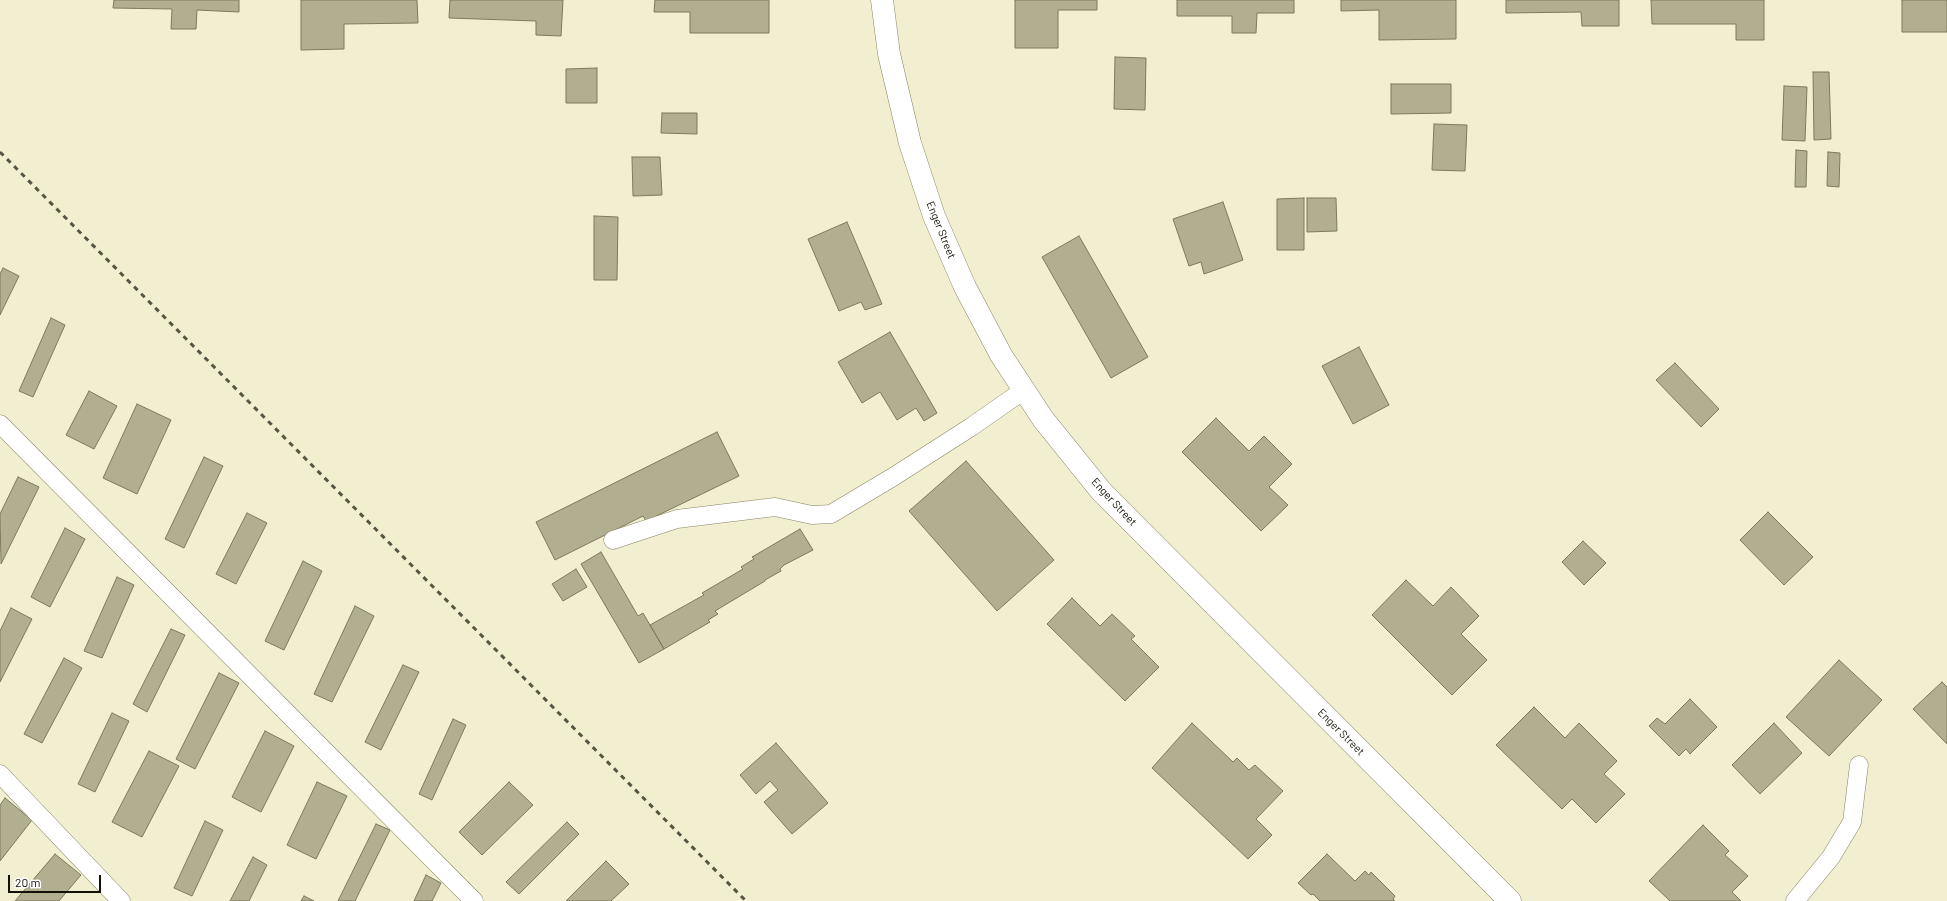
<!DOCTYPE html>
<style>
body{margin:0}
#map{position:relative;width:1947px;height:901px;overflow:hidden;background:#f1efcf;font-family:Barlow,sans-serif}
canvas{display:block}
.scale{position:absolute;left:8px;top:875px;width:93px;height:18px;box-sizing:border-box;border:2px solid #131107;border-top:0;padding-left:5px;font-size:12px;line-height:14px;white-space:nowrap;color:#131107;-webkit-text-stroke:3px #fff;paint-order:stroke}
</style>
<div id="map">
<canvas width="1947" height="901"></canvas>
<div class="scale">20 m</div>
</div>
<script>
const context = document.querySelector('canvas').getContext('2d');
context.lineJoin = 'round';
function fill(path, color) {
  context.fillStyle = color;
  context.fill(path, 'evenodd');
}
function poly(rows) {
  const path = new Path2D();
  for (const r of rows) {
    path.moveTo(r[0], r[1]);
    for (let i = 2; i < r.length; i += 2) path.lineTo(r[i], r[i + 1]);
  }
  return path;
}
function stroke(path, color, width, dash) {
  context.strokeStyle = color;
  context.lineWidth = width;
  context.lineCap = dash ? 'butt' : 'round';
  context.setLineDash(dash || []);
  context.stroke(path);
}
function drawText(font, color, halo, rows, align = 'center') {
  context.font = font + ' Barlow,sans-serif';
  context.lineWidth = 3;
  context.setLineDash([]);
  context.textBaseline = 'middle';
  context.strokeStyle = halo;
  context.fillStyle = color;
  for (const [text, x, y, turn = 0] of rows) {
    context.save();
    context.translate(x, y);
    context.rotate((+turn || 0) * Math.PI / 180);
    context.textAlign = isNaN(turn) ? turn : align;
    if (halo) context.strokeText(text, 0, 0);
    context.fillText(text, 0, 0);
    context.restore();
  }
}
const building = poly([
 [114,0,239,0,239,12,197,10,196,29,171,29,172,9,113,8,114,0],
 [301,0,417,0,418,23,344,24,344,49,301,50,301,0],
 [450,0,563,0,561,36,536,35,536,21,449,18,450,0],
 [655,0,769,0,769,33,690,33,690,12,654,12,655,0],
 [1015,0,1097,0,1097,10,1058,10,1058,48,1015,48,1015,0],
 [1177,0,1294,0,1294,13,1257,13,1256,33,1232,33,1232,16,1177,16,1177,0],
 [1341,0,1456,0,1456,39,1379,40,1379,10,1341,11,1341,0],
 [1506,0,1619,0,1619,26,1582,26,1581,12,1506,13,1506,0],
 [1651,0,1764,0,1764,40,1736,40,1736,24,1652,24,1651,0],
 [1902,0,1947,0,1947,32,1902,32,1902,0],
 [1115,57,1146,58,1145,110,1114,109,1115,57],
 [597,68,597,103,566,103,566,69,597,68],
 [1813,72,1829,72,1831,139,1814,140,1813,72],
 [1391,84,1451,84,1451,113,1391,114,1391,84],
 [1784,86,1807,87,1805,141,1782,140,1784,86],
 [662,113,697,113,697,134,661,133,662,113],
 [1434,124,1467,125,1465,171,1432,170,1434,124],
 [1796,150,1807,151,1806,187,1795,187,1796,150],
 [1828,152,1840,153,1839,187,1827,186,1828,152],
 [632,157,660,157,662,195,633,196,632,157],
 [1304,198,1304,250,1277,250,1277,199,1304,198],
 [1307,198,1336,198,1337,231,1307,232,1307,198],
 [1223,202,1243,260,1204,274,1201,262,1189,266,1173,219,1223,202],
 [594,216,618,217,617,280,594,280,594,216],
 [847,222,882,304,865,310,861,302,839,311,808,239,847,222],
 [1079,236,1148,357,1111,378,1042,257,1079,236],
 [3,268,19,276,0,315,0,274,3,268],
 [51,318,65,325,33,397,19,391,51,318],
 [890,332,937,413,924,421,916,408,897,420,880,392,862,403,838,362,890,332],
 [1359,347,1389,405,1353,424,1322,366,1359,347],
 [1675,363,1719,409,1701,427,1656,380,1675,363],
 [89,391,117,406,94,449,66,435,89,391],
 [137,404,171,420,137,494,103,478,137,404],
 [1216,418,1249,451,1264,436,1292,464,1269,487,1288,505,1261,531,1182,452,1216,418],
 [717,432,739,476,646,521,643,516,555,560,536,522,717,432],
 [204,457,223,466,184,548,165,539,204,457],
 [966,461,1054,560,997,611,909,511,966,461],
 [18,477,39,487,1,564,0,514,18,477],
 [1768,512,1813,557,1784,585,1740,540,1768,512],
 [247,513,267,523,236,584,216,574,247,513],
 [65,528,85,539,50,607,31,597,65,528],
 [800,529,813,550,784,565,780,569,781,571,765,580,765,581,715,611,718,614,708,620,710,622,664,649,650,625,704,595,702,593,743,569,741,567,754,559,752,557,800,529],
 [1583,541,1606,563,1584,585,1562,562,1583,541],
 [601,552,638,616,643,613,664,649,639,663,581,564,601,552],
 [303,561,322,571,284,650,265,641,303,561],
 [576,569,587,587,563,601,552,584,576,569],
 [117,577,134,585,102,658,84,651,117,577],
 [1406,580,1433,606,1451,587,1479,616,1461,634,1487,660,1452,695,1372,615,1406,580],
 [1072,598,1100,626,1112,614,1135,636,1131,639,1159,667,1125,701,1047,624,1072,598],
 [355,606,374,616,332,702,314,694,355,606],
 [11,608,32,619,0,682,0,631,11,608],
 [171,629,185,635,147,712,133,704,171,629],
 [64,658,82,668,42,743,24,734,64,658],
 [1839,660,1882,700,1829,756,1786,717,1839,660],
 [403,665,419,672,381,750,365,742,403,665],
 [219,673,239,683,195,769,176,759,219,673],
 [1942,682,1947,687,1947,744,1913,709,1942,682],
 [1690,699,1717,727,1690,754,1686,749,1679,756,1649,726,1657,718,1665,724,1690,699],
 [1534,707,1565,738,1579,723,1617,761,1604,774,1625,794,1596,823,1572,799,1562,809,1496,745,1534,707],
 [112,713,129,721,95,792,78,784,112,713],
 [453,719,466,725,432,800,419,794,453,719],
 [1192,723,1233,762,1237,758,1249,770,1255,765,1283,791,1256,819,1272,835,1248,859,1152,768,1192,723],
 [1774,723,1802,753,1760,794,1732,765,1774,723],
 [265,731,294,746,261,812,232,797,265,731],
 [776,743,828,803,792,834,764,802,778,790,770,781,756,794,740,775,776,743],
 [149,751,179,766,142,837,112,822,149,751],
 [317,782,347,796,316,859,287,845,317,782],
 [509,782,533,805,482,855,459,832,509,782],
 [5,798,32,820,0,861,0,805,5,798],
 [205,821,223,830,192,896,174,888,205,821],
 [567,822,579,834,519,894,506,882,567,822],
 [376,824,390,830,355,901,338,901,376,824],
 [1703,825,1729,851,1725,855,1748,876,1732,892,1741,901,1670,901,1649,881,1703,825],
 [55,854,81,875,59,901,15,901,55,854],
 [1327,854,1355,881,1365,871,1369,875,1371,872,1395,896,1393,899,1395,901,1320,901,1313,894,1311,895,1298,883,1327,854],
 [253,857,267,865,249,901,230,901,253,857],
 [606,861,629,884,611,901,566,901,606,861],
 [426,875,441,883,432,901,414,901,426,875],
 [304,896,314,901,301,901,304,896]
]);
const service = poly([
 [0,424,474,901],
 [613,540,677,519,775,507,812,515,831,514,893,477,971,427,1024,390],
 [0,774,121,901],
 [1795,901,1831,857,1852,822,1859,765]
]);
const minor = poly([
 [882,0,889,54,910,143,934,216,965,287,1001,355,1043,419,1101,491,1510,901]
]);
const rail = poly([
 [0,152,746,901]
]);
const streetNames = [
 ["Enger Street",941,230,68],
 ["Enger Street",1114,502,47],
 ["Enger Street",1341,732,45]
];
fill(building, '#b2af91');
stroke(building, '#7c795d', 1);
stroke(service, '#878467', 19);
stroke(minor, '#878467', 23);
stroke(service, '#fff', 18);
stroke(minor, '#fff', 22);
stroke(rail, '#575544', 3, [5, 5]);
drawText('11px', '#131107', '#fff', streetNames);
</script>
